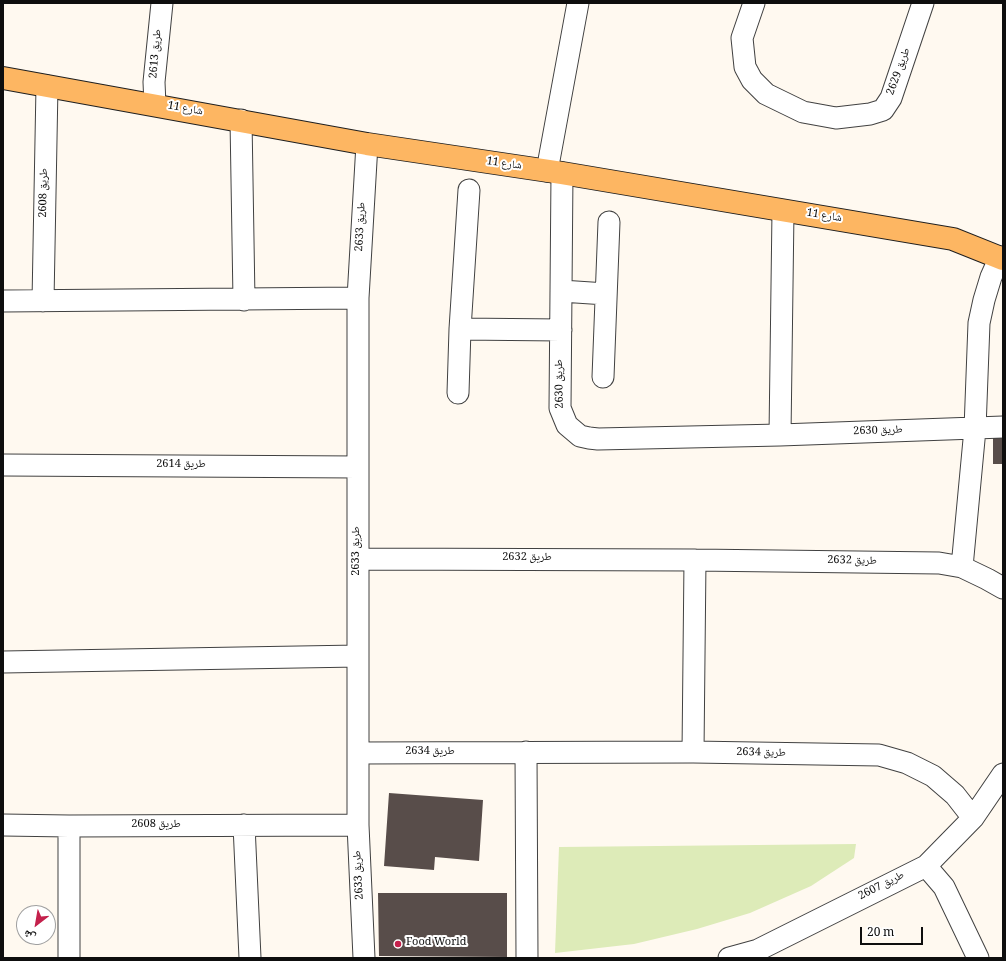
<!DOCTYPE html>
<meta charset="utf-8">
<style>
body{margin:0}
#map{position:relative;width:1006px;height:961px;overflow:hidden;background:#fff9f0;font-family:Georgia,"Noto Naskh Arabic",serif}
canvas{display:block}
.frame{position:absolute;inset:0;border:4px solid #0e0e0e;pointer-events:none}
.north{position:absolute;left:16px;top:905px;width:40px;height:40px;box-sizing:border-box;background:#fff;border:1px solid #9f9f9f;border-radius:50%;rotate:211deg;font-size:11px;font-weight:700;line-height:16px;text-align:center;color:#0e0e0e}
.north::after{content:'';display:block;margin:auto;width:14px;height:18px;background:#c4214c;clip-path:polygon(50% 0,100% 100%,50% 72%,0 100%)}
.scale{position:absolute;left:860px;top:927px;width:63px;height:18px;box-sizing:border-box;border:2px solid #0e0e0e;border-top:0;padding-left:5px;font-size:12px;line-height:14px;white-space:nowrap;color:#0e0e0e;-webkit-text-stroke:3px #fff;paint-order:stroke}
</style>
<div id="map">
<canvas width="1006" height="961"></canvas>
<div class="frame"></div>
<div class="north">ش</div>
<div class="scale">20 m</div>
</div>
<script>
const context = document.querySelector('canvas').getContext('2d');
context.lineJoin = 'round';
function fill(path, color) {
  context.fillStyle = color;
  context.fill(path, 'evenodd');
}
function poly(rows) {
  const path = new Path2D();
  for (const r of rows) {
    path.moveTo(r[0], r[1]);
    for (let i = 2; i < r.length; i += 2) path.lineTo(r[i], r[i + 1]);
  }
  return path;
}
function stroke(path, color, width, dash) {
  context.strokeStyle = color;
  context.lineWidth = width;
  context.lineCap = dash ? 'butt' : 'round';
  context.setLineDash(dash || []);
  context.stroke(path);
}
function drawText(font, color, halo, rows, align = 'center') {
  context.font = font + ' Georgia,"Noto Naskh Arabic",serif';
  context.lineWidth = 4;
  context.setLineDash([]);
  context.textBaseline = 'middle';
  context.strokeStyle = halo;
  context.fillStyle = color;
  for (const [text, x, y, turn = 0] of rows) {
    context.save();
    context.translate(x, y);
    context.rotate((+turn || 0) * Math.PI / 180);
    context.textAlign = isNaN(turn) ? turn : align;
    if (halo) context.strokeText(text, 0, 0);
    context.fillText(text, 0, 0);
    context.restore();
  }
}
const green = poly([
 [856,844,854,858,811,886,750,913,697,929,634,944,555,953,559,847]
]);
const building = poly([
 [993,431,1003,431,1003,464,993,464],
 [389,793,483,800,479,861,435,857,434,870,384,866],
 [378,893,507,893,507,957,379,956]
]);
const minor = poly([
 [754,3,742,38,745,67,752,80,766,94,803,112,836,118,870,114,883,110,891,98,923,3],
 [155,105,154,82,162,3],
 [241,120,244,300],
 [547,171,578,3],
 [562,173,560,408,567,425,580,436,589,438,598,439,780,435,1003,427],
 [561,291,606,294],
 [3,301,358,298],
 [43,301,47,86],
 [460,329,561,330],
 [603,377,609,222],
 [458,393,460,329,469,190],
 [780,435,783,211],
 [3,465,358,467],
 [358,559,695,560,939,563,962,567,987,579,1003,588],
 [962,567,975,429,979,323,984,300,991,277,1000,257],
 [3,662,358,656],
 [526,752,527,958],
 [693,752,695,560],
 [358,753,693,752,879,755,907,763,933,776,955,795,973,818],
 [3,825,69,826,358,825],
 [244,825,250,958],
 [69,826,69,958],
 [926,866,944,887,978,958],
 [364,958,358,825,358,298,367,144],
 [729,958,758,950,926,866,973,818,1003,774]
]);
const major = poly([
 [3,78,367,144,562,173,953,239,1003,259]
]);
const markers = [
 [398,944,4,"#c4214c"]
];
const streetNames = [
 ["طريق 2613",157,54,-85],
 ["طريق 2629",900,72,-70],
 ["شارع 11",185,110,10],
 ["شارع 11",504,165,8],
 ["طريق 2608",45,193,-89],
 ["شارع 11",824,217,9],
 ["طريق 2633",362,227,-87],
 ["طريق 2630",561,384,-91],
 ["طريق 2630",878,432,-2],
 ["طريق 2614",181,466],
 ["طريق 2633",358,551,-90],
 ["طريق 2632",527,559],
 ["طريق 2632",852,562,1],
 ["طريق 2634",430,753],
 ["طريق 2634",761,754,1],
 ["طريق 2608",156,826],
 ["طريق 2633",360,875,-93],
 ["طريق 2607",882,887,-27]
];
const poiNames = [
 ["Food World",406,944]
];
fill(green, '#ddebb8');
fill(building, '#584d4a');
stroke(minor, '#414141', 23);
stroke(major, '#1f1f1f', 24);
stroke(minor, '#fff', 21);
stroke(major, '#fdb662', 22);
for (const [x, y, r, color] of markers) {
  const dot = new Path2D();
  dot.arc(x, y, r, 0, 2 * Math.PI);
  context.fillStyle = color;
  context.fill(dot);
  stroke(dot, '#fff', 1.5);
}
drawText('11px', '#0e0e0e', '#fff', streetNames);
drawText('11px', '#0e0e0e', '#fff', poiNames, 'left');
</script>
